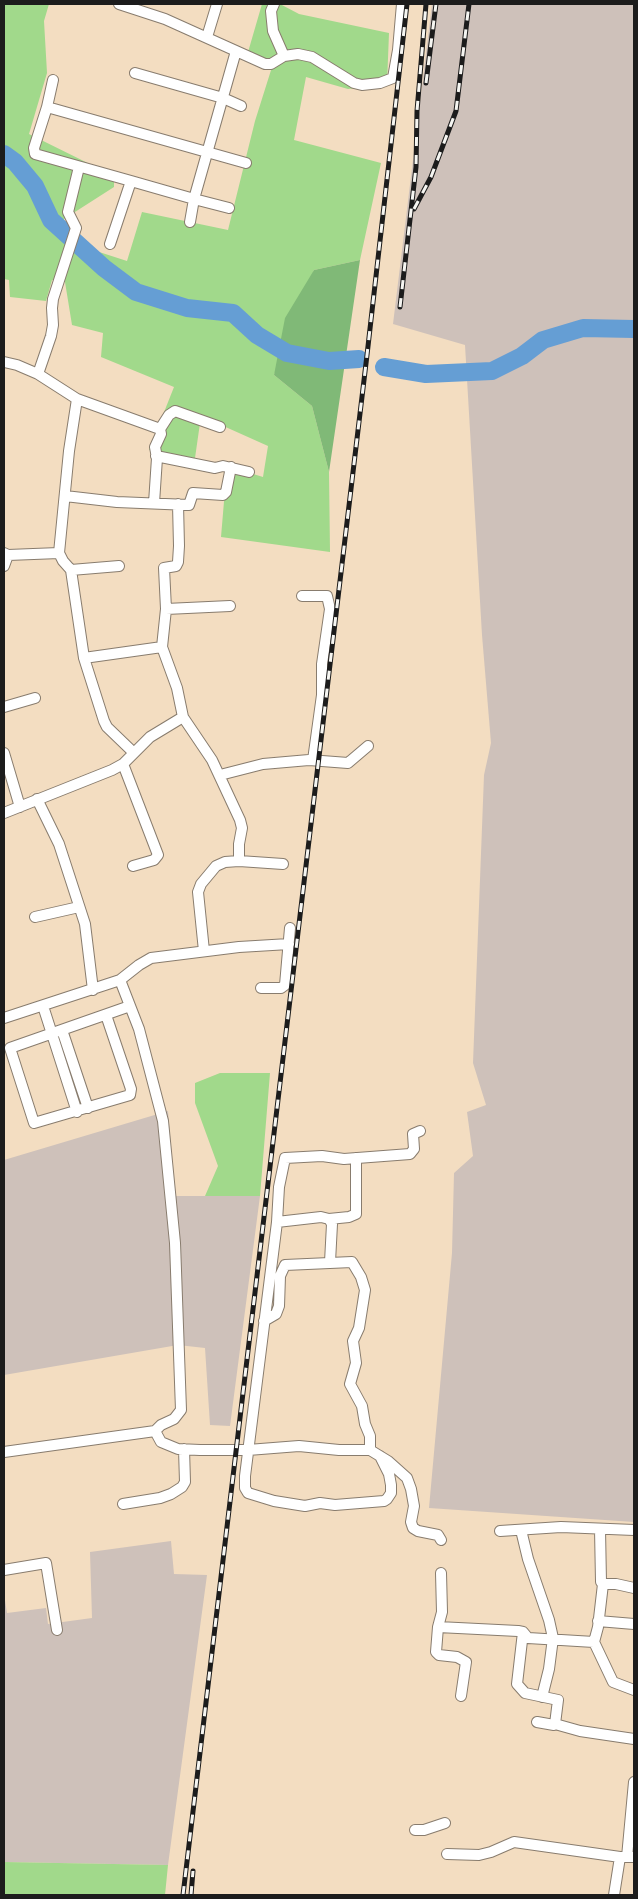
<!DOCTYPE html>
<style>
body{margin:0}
#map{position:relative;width:638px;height:1899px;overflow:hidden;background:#f3ddc1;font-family:Mynerve,sans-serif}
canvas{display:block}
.frame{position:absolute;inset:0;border:5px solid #1c1c1c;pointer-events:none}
</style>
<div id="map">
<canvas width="638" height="1899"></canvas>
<div class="frame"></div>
</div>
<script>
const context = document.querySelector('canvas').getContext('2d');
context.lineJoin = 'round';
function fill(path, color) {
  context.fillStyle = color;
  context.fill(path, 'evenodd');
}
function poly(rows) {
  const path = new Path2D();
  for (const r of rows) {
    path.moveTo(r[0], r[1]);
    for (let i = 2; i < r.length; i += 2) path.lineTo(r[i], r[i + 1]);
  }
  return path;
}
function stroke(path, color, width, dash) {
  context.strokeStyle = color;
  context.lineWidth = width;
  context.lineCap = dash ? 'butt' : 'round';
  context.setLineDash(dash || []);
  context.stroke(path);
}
const industrial = poly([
 [432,4,634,4,634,1522,429,1508,452,1253,454,1173,473,1156,467,1112,486,1105,473,1063,484,775,491,743,482,635,465,345,393,324],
 [168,1111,175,1196,260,1196,230,1426,210,1425,205,1348,178,1345,4,1375,4,1160],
 [171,1541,174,1574,207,1575,168,1865,4,1862,4,1594,7,1613,46,1608,48,1624,92,1618,90,1552]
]);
const green = poly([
 [4,4,49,4,44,21,47,73,29,134,114,176,114,187,64,219,62,240,127,261,142,212,228,230,255,121,272,67,246,59,262,4,280,4,299,14,389,33,387,84,348,89,306,77,294,140,381,163,360,260,314,270,274,375,312,406,329,472,330,552,221,537,227,466,263,477,268,446,201,416,195,458,149,450,174,387,101,357,103,333,72,325,65,282,52,280,46,301,10,297,9,280,4,279],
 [220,1073,270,1073,260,1196,205,1196,218,1166,195,1103,195,1083],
 [4,1862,168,1865,165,1895,4,1895]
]);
const forest = poly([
 [360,260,329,472,312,406,274,375,285,318,314,270]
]);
const river = poly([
 [4,154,15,162,35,186,51,220,104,268,136,292,187,308,233,313,257,335,287,353,329,361,359,359],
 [384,367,426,374,492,371,522,356,543,340,583,328,634,329]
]);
const street = poly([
 [119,4,165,19,265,64,271,64,284,56,298,54,312,57,354,83,362,85,380,83,393,78,398,50,402,4],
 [274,4,271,11,273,31,284,56],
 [207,37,217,4],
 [135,73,223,98,241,106],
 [53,80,47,107,34,148,35,154,131,181],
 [47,107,246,163],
 [190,222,194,199,229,208],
 [110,244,131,181,194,199,236,51],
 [4,362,17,365,38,374,77,399,160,429,161,434,155,447,157,458,154,503],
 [38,374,51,336,53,325,52,308,53,299,76,228,68,212,79,167],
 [160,429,169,415,175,411,220,427],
 [156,456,215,468,223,466,249,472],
 [65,496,117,502,189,505,193,493,223,495,226,492,231,467],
 [178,504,179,546,178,562,176,566,164,568,166,609,162,647,177,688,183,717,212,760,240,820,242,828,239,844,239,861],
 [4,553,8,555,59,553,63,561,71,570,84,658,104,721,107,727,134,753],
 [59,553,69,451,77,399],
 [4,566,8,555],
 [71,570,119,566],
 [302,596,327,596,330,609,322,664,322,695,313,760],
 [166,609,230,606],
 [84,658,162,647],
 [4,707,35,698],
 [4,753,20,807],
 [123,764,158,855,154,860,133,866],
 [220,775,263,764,309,760,348,763,368,746],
 [37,799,59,844,85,924,93,990],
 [4,813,112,770,123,764,150,737,183,717],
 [35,917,79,907],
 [204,951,198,892,201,884,216,866,225,862,239,861,283,864],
 [261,988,281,988,285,985,290,928],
 [43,1006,77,1112],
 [106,1015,131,1089,130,1095,34,1123,10,1048,130,1006],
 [4,1018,120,980,139,965,151,958,239,947,289,944],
 [62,1030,88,1108],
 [329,1219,349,1217,356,1214,356,1158],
 [277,1222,321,1217,329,1219,332,1224,330,1262],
 [264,1321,276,1314,279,1306,280,1276,285,1265,352,1262,361,1277,365,1290,359,1328,353,1341,356,1363,350,1384,362,1406,365,1424,370,1436,370,1450],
 [155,1431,161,1442,178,1449,200,1450,248,1450,299,1446,339,1450,370,1450,388,1461,407,1478,411,1489,414,1506,411,1522,413,1528,418,1531,438,1535,441,1540],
 [4,1452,155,1431,161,1425,174,1419,181,1410,175,1243,163,1121,139,1029,120,980],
 [380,1456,389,1474,391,1485,391,1493,387,1499,384,1501,335,1505,320,1503,305,1506,274,1501,248,1493,245,1488,245,1476,277,1222,279,1187,285,1158,322,1156,344,1159,410,1154,414,1149,413,1134,420,1131],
 [123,1504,160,1498,171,1494,182,1487,185,1482,184,1449],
 [600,1529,601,1582,603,1584,616,1584,634,1588],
 [521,1530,528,1559,549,1620,553,1638,549,1669,542,1697],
 [500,1531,561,1527,634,1530],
 [4,1570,46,1563,57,1630],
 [441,1573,442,1612,438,1627,436,1652,439,1655,457,1657,466,1662,461,1696],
 [598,1621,634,1624],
 [438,1627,518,1631,523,1632,528,1638,594,1642,613,1682,634,1690],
 [523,1632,517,1684,525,1693,558,1700,555,1724,580,1731,634,1739],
 [594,1642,598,1627,603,1584],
 [537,1722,554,1725,555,1724],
 [415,1830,424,1830,445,1823],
 [447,1854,479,1855,491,1852,514,1842,620,1857,634,1857],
 [627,1857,634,1782],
 [614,1895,620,1857]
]);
const rail = poly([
 [426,83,436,4],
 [414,209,431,177,456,111,469,4],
 [400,307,416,167,417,111,426,4],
 [183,1895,367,355,407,4],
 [191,1895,193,1871]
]);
fill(industrial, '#cec1ba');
fill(green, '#a1d98b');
fill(forest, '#80b977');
stroke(river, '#659ed4', 18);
stroke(street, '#887c6e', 12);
stroke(street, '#fff', 10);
stroke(rail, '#1c1c1c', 5);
stroke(rail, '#f6f6f2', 3, [9]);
</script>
